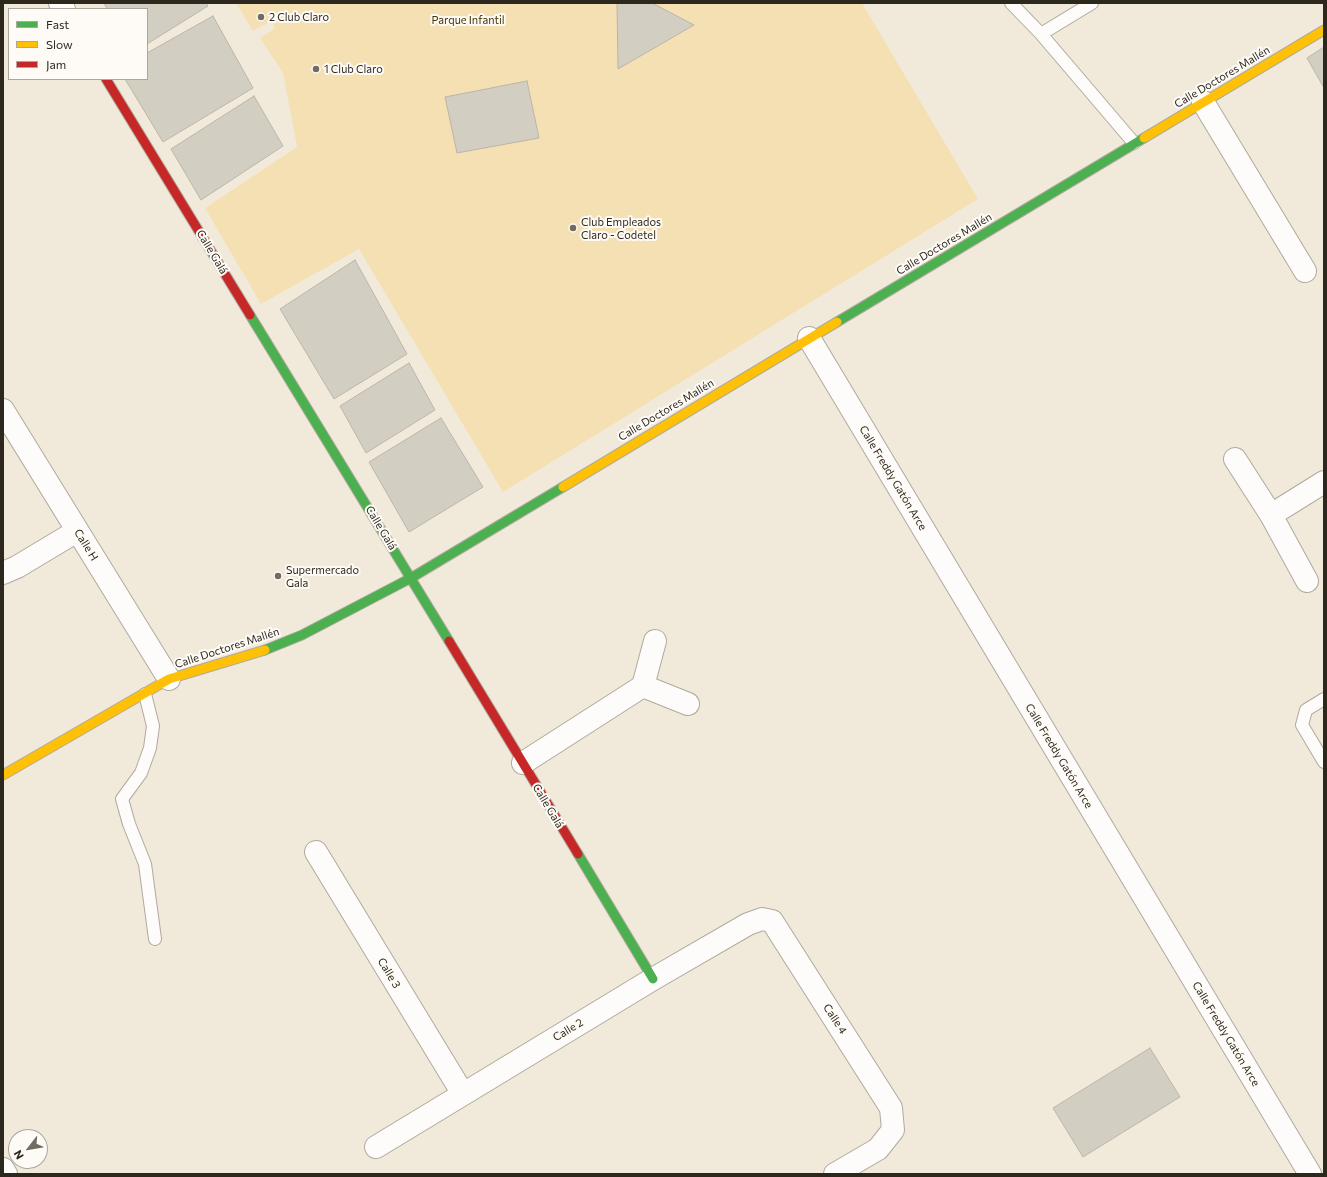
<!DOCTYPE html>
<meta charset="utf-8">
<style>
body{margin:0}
#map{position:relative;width:1327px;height:1177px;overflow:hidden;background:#f1eadb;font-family:Commissioner,sans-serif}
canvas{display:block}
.frame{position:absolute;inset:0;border:4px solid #2d281e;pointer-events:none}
.legend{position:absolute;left:8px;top:8px;width:140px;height:72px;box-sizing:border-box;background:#fefbf6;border:1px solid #aaa7a0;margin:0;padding:5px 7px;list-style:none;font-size:12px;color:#2d281e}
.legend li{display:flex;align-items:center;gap:8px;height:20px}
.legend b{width:20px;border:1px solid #aaa7a0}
.north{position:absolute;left:8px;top:1129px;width:40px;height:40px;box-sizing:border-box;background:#fefbf6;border:1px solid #aaa7a0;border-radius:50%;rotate:239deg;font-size:11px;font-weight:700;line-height:16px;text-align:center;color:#2d281e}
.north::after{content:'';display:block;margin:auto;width:14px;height:18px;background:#726c60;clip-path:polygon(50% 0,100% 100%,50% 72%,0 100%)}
</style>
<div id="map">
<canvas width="1327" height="1177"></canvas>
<div class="frame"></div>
<ul class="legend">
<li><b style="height:5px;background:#4caf50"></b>Fast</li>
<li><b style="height:5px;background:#ffc107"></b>Slow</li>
<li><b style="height:5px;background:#c62828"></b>Jam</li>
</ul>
<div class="north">N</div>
</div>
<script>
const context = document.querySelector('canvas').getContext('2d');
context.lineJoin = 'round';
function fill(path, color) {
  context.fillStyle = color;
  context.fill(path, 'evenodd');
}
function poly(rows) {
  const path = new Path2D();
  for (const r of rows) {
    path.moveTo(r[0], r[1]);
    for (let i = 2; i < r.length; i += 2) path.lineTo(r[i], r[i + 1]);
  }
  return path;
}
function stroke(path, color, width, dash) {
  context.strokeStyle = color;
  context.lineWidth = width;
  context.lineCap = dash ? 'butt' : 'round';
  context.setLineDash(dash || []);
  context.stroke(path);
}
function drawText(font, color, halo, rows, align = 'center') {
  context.font = font + ' Commissioner,sans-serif';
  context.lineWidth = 4;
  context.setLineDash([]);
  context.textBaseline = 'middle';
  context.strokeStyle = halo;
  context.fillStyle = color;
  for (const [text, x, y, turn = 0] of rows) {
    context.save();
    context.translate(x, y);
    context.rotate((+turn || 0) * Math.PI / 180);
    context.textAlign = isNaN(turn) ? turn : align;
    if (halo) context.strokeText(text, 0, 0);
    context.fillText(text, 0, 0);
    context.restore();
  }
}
const green = poly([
 [236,3,862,3,978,199,503,492,359,249,261,304,205,208,297,147,283,73,260,38,274,29,273,20,253,31]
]);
const building = poly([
 [104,3,206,3,208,6,147,44,147,9,107,9,104,3],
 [617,3,652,3,694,25,618,69,617,3],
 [213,16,253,88,163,142,125,79,147,79,147,53,213,16],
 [1324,47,1324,88,1307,58,1324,47],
 [527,81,539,138,457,153,445,97,527,81],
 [254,96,283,146,201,200,171,149,254,96],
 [355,260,407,354,334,399,280,309,355,260],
 [409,363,435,410,366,453,340,406,409,363],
 [441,418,483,487,409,532,369,462,441,418],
 [1150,1048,1180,1097,1083,1157,1053,1108,1150,1048]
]);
const lane = poly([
 [1011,3,1041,34,1134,143],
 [1041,34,1092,3],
 [145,694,153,726,150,748,141,773,122,799,129,824,145,864,155,939],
 [1324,699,1306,710,1302,725,1324,762]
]);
const street = poly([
 [60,3,64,9],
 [1203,102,1305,271],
 [809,338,1310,1174],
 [3,410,169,679],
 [1235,459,1271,515,1307,581],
 [1271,515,1324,482],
 [3,573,17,567,77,531],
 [643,686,688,704],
 [523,763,643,686,655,641],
 [316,852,463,1094],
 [376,1147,653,979,748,924,762,919,772,921,891,1108,893,1130,878,1149,835,1174],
 [3,1169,6,1174]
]);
const fast = poly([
 [250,315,449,641],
 [837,322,1144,138],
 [265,650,302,635,411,578,563,487],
 [578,854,653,979]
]);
const slow = poly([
 [1144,138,1324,30],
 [563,487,837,322],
 [3,775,169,679,265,650]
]);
const jam = poly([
 [106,79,250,315],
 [449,641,578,854]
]);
const markers = [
 [261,17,4,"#726c60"],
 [316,69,4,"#726c60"],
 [573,228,4,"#726c60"],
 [278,576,4,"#726c60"]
];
const poiNames = [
 ["2 Club Claro",269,17],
 ["1 Club Claro",324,69],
 ["Club Empleados",581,222],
 ["Claro - Codetel",581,235],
 ["Supermercado",286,570],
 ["Gala",286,583]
];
const parkNames = [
 ["Parque Infantil",468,20]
];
const streetNames = [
 ["Calle Doctores Mallén",1222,77,-31],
 ["Calle Doctores Mallén",944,244,-31],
 ["Calle Galá",212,252,59],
 ["Calle Doctores Mallén",666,410,-31],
 ["Calle Freddy Gatón Arce",893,478,59],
 ["Calle Galá",381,528,59],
 ["Calle H",86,545,58],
 ["Calle Doctores Mallén",227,648,-18],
 ["Calle Freddy Gatón Arce",1059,756,59],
 ["Calle Galá",548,806,59],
 ["Calle 3",389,973,59],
 ["Calle 4",835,1019,57],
 ["Calle 2",568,1030,-31],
 ["Calle Freddy Gatón Arce",1226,1034,59]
];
fill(green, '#f5e0b4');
fill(building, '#d3cec2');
stroke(building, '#bbb5aa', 1);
stroke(lane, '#afaa9e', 14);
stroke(street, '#afaa9e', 24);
stroke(fast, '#afaa9e', 11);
stroke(slow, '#afaa9e', 11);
stroke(jam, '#afaa9e', 11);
stroke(lane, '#fdfcfa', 12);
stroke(street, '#fdfcfa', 22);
stroke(fast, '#4caf50', 9);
stroke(slow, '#ffc107', 9);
stroke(jam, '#c62828', 9);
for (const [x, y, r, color] of markers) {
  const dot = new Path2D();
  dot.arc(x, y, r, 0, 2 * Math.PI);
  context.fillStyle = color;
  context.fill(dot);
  stroke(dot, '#fefbf6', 1.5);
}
drawText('11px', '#2d281e', '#fefbf6', poiNames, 'left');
drawText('11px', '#433103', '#fefbf6', parkNames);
drawText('11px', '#2d281e', '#fefbf6', streetNames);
</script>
